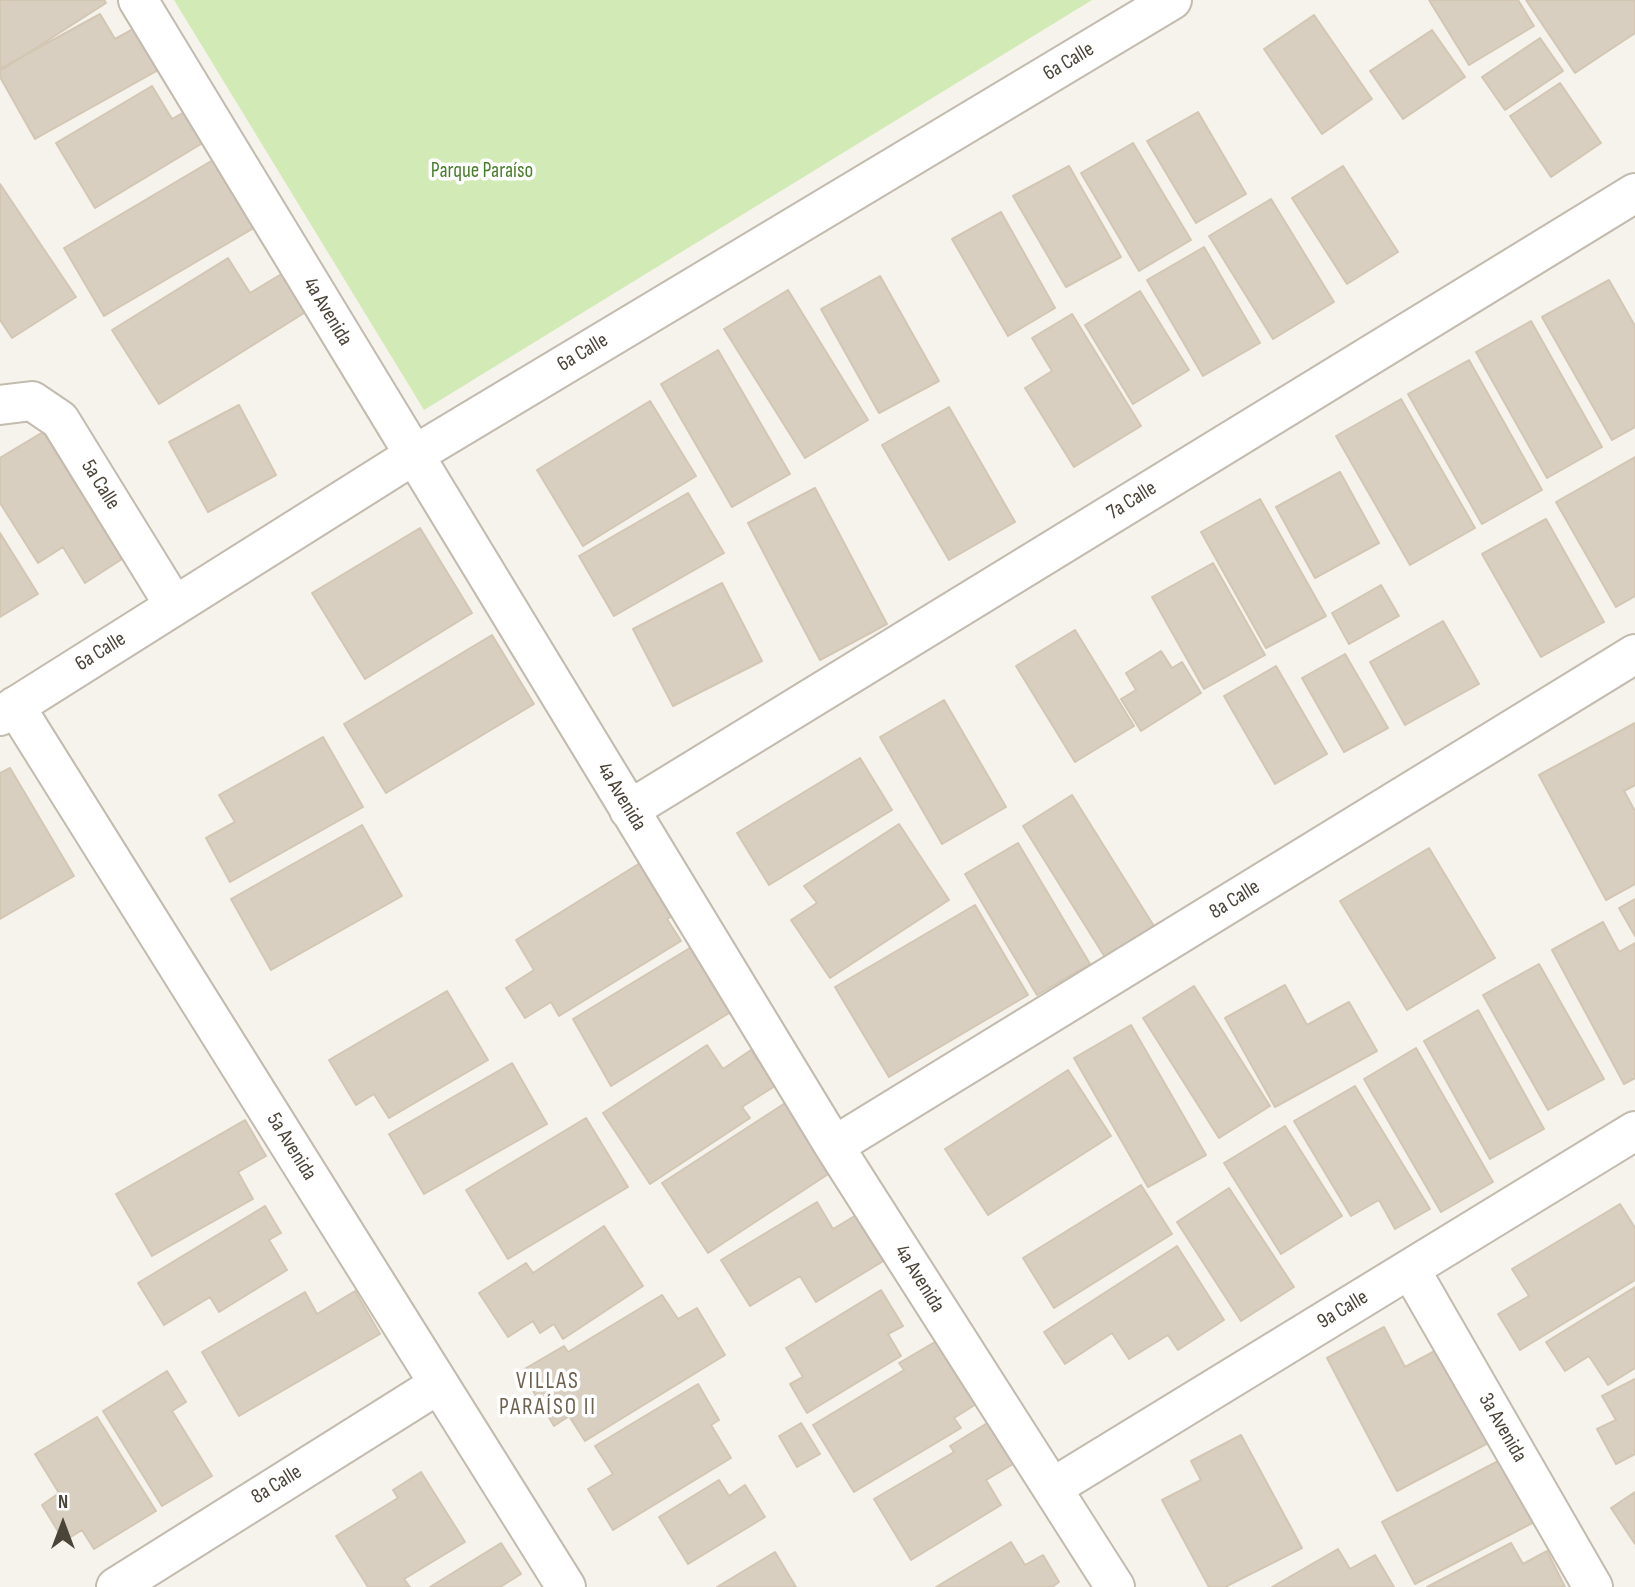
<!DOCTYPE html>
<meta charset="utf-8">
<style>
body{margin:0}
#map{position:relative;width:1635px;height:1587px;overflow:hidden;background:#f6f3ec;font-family:"Sofia Sans Condensed",sans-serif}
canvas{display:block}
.north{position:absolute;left:28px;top:1489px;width:70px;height:70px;-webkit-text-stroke:5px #fff;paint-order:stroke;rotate:0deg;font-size:19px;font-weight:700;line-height:28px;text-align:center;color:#4b4439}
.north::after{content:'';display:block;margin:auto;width:24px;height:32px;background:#4b4439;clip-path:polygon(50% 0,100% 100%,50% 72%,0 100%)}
</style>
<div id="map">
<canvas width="1635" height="1587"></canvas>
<div class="north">N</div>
</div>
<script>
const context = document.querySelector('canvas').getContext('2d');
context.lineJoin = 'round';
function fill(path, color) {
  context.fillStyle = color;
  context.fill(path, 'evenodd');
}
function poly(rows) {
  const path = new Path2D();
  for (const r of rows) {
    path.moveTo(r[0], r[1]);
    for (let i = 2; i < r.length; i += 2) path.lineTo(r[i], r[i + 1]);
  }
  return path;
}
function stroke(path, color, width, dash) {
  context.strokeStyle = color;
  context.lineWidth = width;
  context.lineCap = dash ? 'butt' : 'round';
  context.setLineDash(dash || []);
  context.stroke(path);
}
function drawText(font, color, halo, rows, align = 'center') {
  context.font = font + ' "Sofia Sans Condensed",sans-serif';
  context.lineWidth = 7;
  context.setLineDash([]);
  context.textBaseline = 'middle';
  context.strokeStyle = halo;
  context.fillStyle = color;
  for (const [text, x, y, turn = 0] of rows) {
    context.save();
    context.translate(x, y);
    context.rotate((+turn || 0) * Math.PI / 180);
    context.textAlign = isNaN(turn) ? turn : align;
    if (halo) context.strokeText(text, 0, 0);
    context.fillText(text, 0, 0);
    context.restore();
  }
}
const green = poly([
 [174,0,1092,0,424,410]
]);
const building = poly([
 [0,0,104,0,106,3,0,71,0,0],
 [1429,0,1518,0,1534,26,1469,65,1429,0],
 [1526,0,1635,0,1635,33,1575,73,1526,0],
 [100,14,115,39,146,22,169,64,35,139,0,77,0,69,100,14],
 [1314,15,1372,99,1322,134,1264,49,1314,15],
 [1432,30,1465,77,1403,119,1370,71,1432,30],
 [1540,38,1563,71,1505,110,1482,77,1540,38],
 [1560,83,1601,143,1551,177,1510,116,1560,83],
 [152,86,172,119,193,107,211,138,95,208,56,143,152,86],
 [1198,112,1246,194,1196,223,1147,141,1198,112],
 [1133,143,1191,240,1139,271,1081,173,1133,143],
 [218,157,259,225,104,316,64,248,218,157],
 [1069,166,1121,257,1066,287,1013,196,1069,166],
 [1343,166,1398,252,1347,284,1292,198,1343,166],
 [0,184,76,297,12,338,0,320,0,184],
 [1271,199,1334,302,1273,339,1209,236,1271,199],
 [1001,212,1055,308,1008,336,952,239,1001,212],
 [1204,247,1260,343,1203,376,1147,280,1204,247],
 [228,258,250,293,288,270,312,308,159,404,112,330,228,258],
 [880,276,939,381,879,413,821,309,880,276],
 [1609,280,1635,326,1635,427,1612,440,1542,317,1609,280],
 [788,290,868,420,805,458,724,329,788,290],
 [1140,291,1189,370,1133,404,1085,325,1140,291],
 [1072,314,1141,426,1074,467,1025,388,1052,371,1032,338,1072,314],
 [1531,321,1602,447,1547,478,1476,352,1531,321],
 [718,350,790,474,732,507,661,384,718,350],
 [1469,360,1542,490,1482,524,1408,394,1469,360],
 [1401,399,1475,528,1410,565,1336,436,1401,399],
 [650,401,696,476,583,546,537,470,650,401],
 [239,405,276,475,208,512,169,442,239,405],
 [949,407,1015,522,949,560,882,445,949,407],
 [43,432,122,559,85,583,63,547,38,563,0,503,0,458,43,432],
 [1635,457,1635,596,1616,607,1556,502,1635,457],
 [1340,472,1379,543,1315,578,1276,507,1340,472],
 [815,488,887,624,820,660,748,523,815,488],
 [688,493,724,553,614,616,579,556,688,493],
 [1260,499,1326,616,1266,648,1201,532,1260,499],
 [1546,519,1604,622,1541,657,1482,554,1546,519],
 [420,528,472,613,365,679,312,593,420,528],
 [0,533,38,594,0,617,0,533],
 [1213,563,1265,655,1204,689,1152,597,1213,563],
 [722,583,762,661,673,706,633,629,722,583],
 [1381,585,1399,616,1349,644,1332,613,1381,585],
 [1443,621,1479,684,1405,725,1370,662,1443,621],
 [1075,630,1134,726,1075,762,1016,666,1075,630],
 [492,635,534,704,386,793,344,724,492,635],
 [1161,651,1172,668,1182,662,1201,693,1141,731,1121,699,1136,690,1126,673,1161,651],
 [1345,654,1388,728,1344,752,1302,678,1345,654],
 [1276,666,1327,754,1275,784,1224,696,1276,666],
 [944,700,1006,807,942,844,880,737,944,700],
 [1635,723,1635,785,1624,791,1635,811,1635,884,1606,900,1539,775,1635,723],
 [323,737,363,807,230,882,206,838,235,822,219,795,323,737],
 [860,758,892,810,769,885,737,833,860,758],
 [10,768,74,876,0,919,0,773,10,768],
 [1072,795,1157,931,1108,962,1023,826,1072,795],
 [899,824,949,900,830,978,791,920,817,903,804,886,899,824],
 [362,825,402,896,271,970,231,899,362,825],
 [1018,843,1090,964,1037,995,965,874,1018,843],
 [1429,848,1495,958,1407,1010,1340,901,1429,848],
 [653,855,686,908,667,919,681,941,559,1016,551,1002,525,1018,506,988,534,970,516,940,653,855],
 [1635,899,1635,936,1619,908,1635,899],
 [975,905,1028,995,889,1077,835,987,975,905],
 [1603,922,1619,952,1635,943,1635,1078,1624,1084,1552,950,1603,922],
 [698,943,734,1010,611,1086,573,1019,698,943],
 [1539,964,1604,1079,1548,1110,1483,995,1539,964],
 [1285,985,1307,1025,1349,1002,1377,1051,1275,1107,1225,1018,1285,985],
 [1194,986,1270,1106,1219,1138,1143,1018,1194,986],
 [447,991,488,1060,389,1118,374,1094,356,1105,329,1060,447,991],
 [1478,1010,1544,1129,1490,1159,1424,1041,1478,1010],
 [1131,1025,1206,1155,1148,1187,1074,1058,1131,1025],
 [707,1045,723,1069,751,1050,775,1086,742,1107,750,1118,650,1184,603,1113,707,1045],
 [1416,1048,1493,1182,1441,1212,1364,1079,1416,1048],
 [512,1063,547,1124,424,1194,389,1134,512,1063],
 [1068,1070,1111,1136,988,1215,945,1149,1068,1070],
 [1355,1086,1430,1209,1395,1229,1379,1200,1351,1216,1294,1121,1355,1086],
 [796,1096,842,1165,708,1253,662,1183,796,1096],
 [586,1118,628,1187,508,1259,466,1190,586,1118],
 [245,1120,266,1156,238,1172,253,1199,152,1256,116,1194,245,1120],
 [1285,1126,1342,1216,1281,1254,1224,1163,1285,1126],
 [1141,1185,1172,1234,1054,1308,1023,1258,1141,1185],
 [1229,1188,1294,1287,1241,1321,1177,1222,1229,1188],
 [817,1202,833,1229,863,1211,890,1257,816,1302,800,1276,750,1306,721,1260,817,1202],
 [1620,1204,1635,1228,1635,1280,1520,1350,1498,1314,1529,1296,1512,1269,1620,1204],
 [265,1206,281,1233,269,1240,287,1270,219,1312,210,1297,164,1325,138,1283,265,1206],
 [604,1226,643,1286,563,1339,554,1324,540,1333,533,1321,508,1337,479,1293,526,1263,533,1273,604,1226],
 [1177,1246,1224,1320,1178,1350,1168,1335,1129,1359,1112,1333,1065,1364,1044,1332,1177,1246],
 [1635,1287,1635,1368,1608,1385,1589,1356,1565,1371,1546,1342,1635,1287],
 [881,1290,903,1326,888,1334,901,1356,807,1413,790,1384,803,1377,786,1348,881,1290],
 [355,1291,380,1334,239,1416,202,1352,305,1292,317,1314,355,1291],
 [662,1295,678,1319,697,1308,725,1355,585,1441,569,1416,554,1426,521,1371,564,1346,568,1352,662,1295],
 [1384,1327,1405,1367,1442,1347,1492,1441,1397,1491,1327,1358,1384,1327],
 [940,1339,978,1403,954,1418,961,1428,854,1492,813,1425,904,1370,899,1363,940,1339],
 [167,1371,186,1402,172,1411,212,1476,162,1506,103,1411,167,1371],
 [1635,1379,1635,1454,1616,1464,1597,1429,1616,1420,1602,1396,1635,1379],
 [698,1384,719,1420,711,1425,731,1458,613,1530,588,1489,613,1474,595,1446,698,1384],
 [97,1417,156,1511,94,1549,82,1530,64,1541,42,1505,59,1493,35,1454,97,1417],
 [989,1422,1015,1463,986,1480,1001,1505,911,1560,874,1499,954,1452,950,1446,989,1422],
 [801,1423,820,1454,797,1467,779,1436,801,1423],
 [1241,1435,1302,1548,1225,1587,1209,1587,1162,1500,1201,1480,1191,1461,1241,1435],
 [1504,1458,1538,1520,1415,1584,1382,1522,1504,1458],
 [421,1472,465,1542,404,1579,410,1587,368,1587,336,1536,398,1498,393,1490,421,1472],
 [719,1480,729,1496,745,1485,765,1517,688,1564,659,1517,719,1480],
 [1635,1492,1635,1544,1611,1508,1635,1492],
 [1011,1542,1025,1565,1043,1555,1059,1582,1052,1587,936,1587,1011,1542],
 [501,1543,521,1574,500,1587,430,1587,501,1543],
 [1511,1543,1523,1564,1547,1551,1565,1587,1427,1587,1511,1543],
 [1338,1549,1350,1569,1375,1555,1394,1587,1272,1587,1338,1549],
 [775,1552,796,1587,717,1587,775,1552]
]);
const street = poly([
 [138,0,834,1146,1115,1587],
 [0,405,32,401,60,420,174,605],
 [15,706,566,1587],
 [0,716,414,455,1172,0],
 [629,810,1635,193],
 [834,1146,1635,654],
 [1410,1269,1593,1587],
 [1052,1488,1635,1131],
 [116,1587,439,1384]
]);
const streetNames = [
 ["6a Calle",1069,62,-31],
 ["4a Avenida",327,312,59],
 ["6a Calle",583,353,-31],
 ["5a Calle",100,485,58],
 ["7a Calle",1132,501,-32],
 ["6a Calle",101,652,-32],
 ["4a Avenida",621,797,59],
 ["8a Calle",1235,900,-32],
 ["5a Avenida",291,1147,58],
 ["4a Avenida",919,1279,58],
 ["9a Calle",1343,1310,-31],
 ["3a Avenida",1502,1428,60],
 ["8a Calle",277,1485,-32]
];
const parkNames = [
 ["Parque Paraíso",482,172]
];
const neighbourhoodNames = [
 ["VILLAS",548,1382],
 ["PARAÍSO II",548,1408]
];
fill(green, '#d2eab5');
fill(building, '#d8cfc1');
stroke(building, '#d3c7b4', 2);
stroke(street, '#c2bbae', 42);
stroke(street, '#fff', 38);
drawText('21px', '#4b4439', '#fff', streetNames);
drawText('21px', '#4a7f2a', '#fff', parkNames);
context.letterSpacing = '2px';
drawText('23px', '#6e6250', '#fff', neighbourhoodNames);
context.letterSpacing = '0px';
</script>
